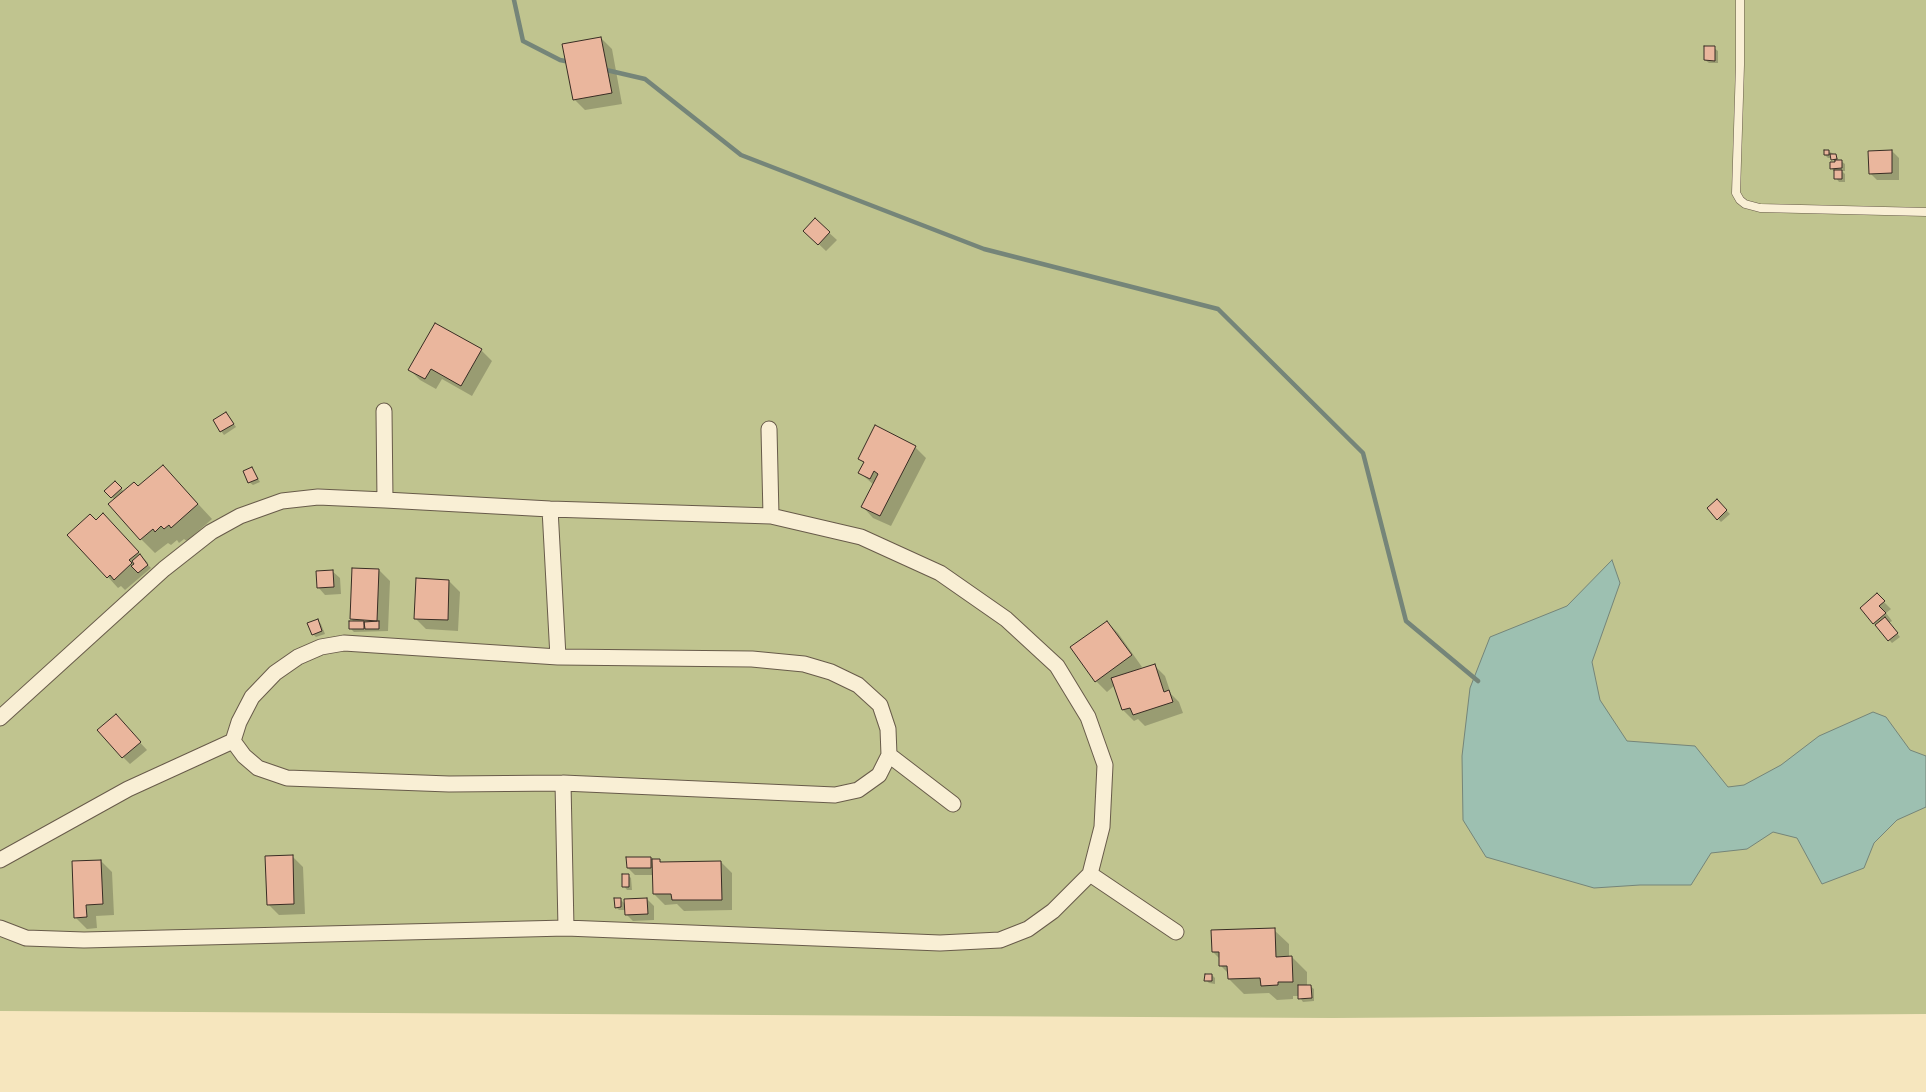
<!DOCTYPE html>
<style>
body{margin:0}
canvas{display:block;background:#f6e6be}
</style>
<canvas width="1926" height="1092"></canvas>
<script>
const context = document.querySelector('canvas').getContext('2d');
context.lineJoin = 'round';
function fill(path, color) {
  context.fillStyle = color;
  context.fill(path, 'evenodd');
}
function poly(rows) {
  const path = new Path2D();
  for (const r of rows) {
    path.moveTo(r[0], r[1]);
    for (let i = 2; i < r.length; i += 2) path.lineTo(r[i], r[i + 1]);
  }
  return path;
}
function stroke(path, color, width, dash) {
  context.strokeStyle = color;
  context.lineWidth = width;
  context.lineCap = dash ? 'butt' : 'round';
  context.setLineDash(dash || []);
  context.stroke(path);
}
const green = poly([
 [0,0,1926,0,1926,1014,1333,1018,0,1011]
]);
const water = poly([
 [1612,560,1620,583,1592,662,1600,700,1627,741,1695,746,1728,787,1744,785,1781,765,1819,736,1873,712,1886,717,1910,750,1926,756,1926,807,1897,820,1874,843,1864,868,1822,884,1797,838,1773,832,1747,849,1711,853,1691,885,1640,885,1594,888,1486,857,1463,820,1462,756,1470,688,1490,637,1567,606,1612,560]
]);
const shadow = poly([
 [601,38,612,49,622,104,585,110,574,99],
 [1714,48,1718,51,1718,63,1709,63,1705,60],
 [1828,151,1836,155,1839,161,1841,161,1845,164,1845,171,1842,171,1845,174,1845,182,1839,182,1836,178,1834,171,1831,168,1835,162,1832,158,1828,158,1825,155],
 [1892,151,1899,158,1899,180,1877,180,1870,173],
 [815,220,837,240,826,251,805,231],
 [481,350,492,361,472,396,442,379,436,389,420,380,409,369],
 [229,417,236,427,224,435,214,421],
 [915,447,926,458,891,526,873,518,863,507,874,485,859,472,864,463,860,459],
 [163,466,212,519,187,541,184,539,179,543,177,540,171,545,168,543,155,553,141,539,115,500,106,491,115,482,124,492,138,488],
 [252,468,260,482,253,485,249,482],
 [1717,501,1730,514,1721,522,1709,509],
 [114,526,148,563,147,564,151,568,125,590,121,586,118,588,108,577],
 [379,570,390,581,388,631,354,632,351,629,355,623,351,619],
 [332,571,340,578,341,594,325,595,318,587],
 [449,581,460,592,458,631,426,629,415,618],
 [1877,595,1891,609,1886,613,1892,621,1889,623,1900,637,1892,643,1873,623],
 [318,620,321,624,325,634,316,637,313,634],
 [1107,622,1118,633,1142,667,1137,670,1154,665,1165,676,1171,694,1179,702,1183,713,1145,726,1138,719,1134,721,1123,710,1115,685,1107,692,1096,681],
 [122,723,147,750,130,764,123,757],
 [292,856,303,867,305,914,279,915,268,904],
 [650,858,652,860,659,860,662,863,721,862,732,873,732,910,684,911,677,904,665,905,654,894,654,875,635,875,628,868],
 [101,861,112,872,114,915,96,916,97,928,87,929,76,918],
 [628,875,631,878,632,890,627,890,624,886],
 [620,899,625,904,647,899,654,906,654,920,633,921,626,914,626,910,619,910,616,907],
 [1274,930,1289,944,1289,957,1292,957,1307,972,1307,986,1310,986,1314,989,1314,1001,1303,1002,1299,996,1293,996,1293,999,1277,1000,1269,993,1244,994,1229,979,1229,974,1221,966,1220,959,1213,952],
 [1212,975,1215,978,1215,984,1209,983,1206,980]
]);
const stream = poly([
 [514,0,523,41,560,60,570,62],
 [602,69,645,79,741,155,984,249,1218,309,1363,453,1406,621,1478,681]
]);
const building = poly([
 [601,37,612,93,573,100,562,44,601,37],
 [1704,46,1715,46,1715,61,1704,60,1704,46],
 [1824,150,1829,150,1829,155,1824,155,1824,150],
 [1892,150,1892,173,1869,174,1868,151,1892,150],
 [1830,154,1836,154,1837,159,1831,160,1830,154],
 [1835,160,1842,160,1842,168,1830,169,1830,162,1835,162,1835,160],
 [1834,170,1842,170,1842,179,1834,179,1834,170],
 [815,218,830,232,818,245,803,231,815,218],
 [435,323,482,349,461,386,431,369,425,379,408,370,435,323],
 [226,412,234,424,220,432,213,420,226,412],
 [875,425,916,446,880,516,861,507,878,474,874,471,870,479,858,473,864,462,858,459,875,425],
 [163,465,198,504,171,528,169,525,164,529,161,526,155,532,153,529,140,540,108,504,134,482,138,486,163,465],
 [252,467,258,479,248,483,243,471,252,467],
 [115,481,122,488,111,498,104,491,115,481],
 [1717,499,1727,510,1717,520,1707,508,1717,499],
 [103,513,139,552,129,560,132,563,114,580,110,575,107,578,67,535,90,514,96,520,103,513],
 [140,554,148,565,138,573,131,566,134,564,132,561,140,554],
 [352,568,379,569,377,621,350,619,352,568],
 [333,570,334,587,317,588,316,571,333,570],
 [416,578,449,580,448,620,414,619,416,578],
 [1877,593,1885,601,1879,606,1886,613,1873,624,1860,608,1877,593],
 [1885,617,1898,633,1888,641,1875,625,1885,617],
 [318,619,322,631,312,635,307,623,318,619],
 [349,621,364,621,364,629,349,629,349,621],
 [379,621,379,629,365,629,364,622,379,621],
 [1107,621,1132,655,1095,682,1070,647,1107,621],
 [1155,664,1164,692,1169,690,1173,702,1133,715,1130,708,1122,710,1111,678,1155,664],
 [116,714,141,742,122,758,97,730,116,714],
 [293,855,294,904,267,905,265,856,293,855],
 [626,857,651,857,651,868,627,868,626,857],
 [652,859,660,859,660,862,721,861,722,900,672,900,671,894,653,894,652,859],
 [101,860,103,904,86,905,87,917,74,918,72,861,101,860],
 [622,874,629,874,629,887,622,887,622,874],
 [614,898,621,898,621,907,615,908,614,898],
 [647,898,648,914,625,915,624,899,647,898],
 [1275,928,1276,957,1292,956,1293,982,1278,982,1278,985,1261,986,1260,978,1228,979,1227,966,1219,966,1219,952,1212,952,1211,930,1275,928],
 [1205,974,1212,974,1212,981,1204,981,1205,974],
 [1298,985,1311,985,1312,998,1298,999,1298,985]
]);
const lane = poly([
 [1740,0,1740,65,1736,193,1740,200,1745,204,1760,208,1926,212]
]);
const street = poly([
 [384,411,385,500],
 [769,429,771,516],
 [550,509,558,657],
 [344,643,558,657,752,659,804,664,831,672,858,685,880,705,888,729,889,755,879,775,858,790,835,795,563,783,449,784,287,778,258,768,244,756,233,741,239,722,252,697,275,673,298,657,321,647,344,643],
 [0,718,164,569,211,532,240,516,282,501,318,497,385,500,550,509,771,516,861,537,940,573,1006,619,1057,666,1088,717,1105,765,1102,827,1090,874,1053,911,1028,929,1000,940,940,943,566,928,84,940,26,938,0,928],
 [889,755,953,804],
 [563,783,566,928],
 [0,860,128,789,233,741],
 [1090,874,1176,932]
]);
fill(green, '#c0c48f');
fill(water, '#9dc0b1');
stroke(water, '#758579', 1);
fill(shadow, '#0003');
stroke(stream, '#758579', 4.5);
fill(building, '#eab69d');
stroke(building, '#392d24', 1);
stroke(lane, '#685b4a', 9);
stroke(street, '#685b4a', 17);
stroke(lane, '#f9efd5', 8);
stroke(street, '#f9efd5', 15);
</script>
